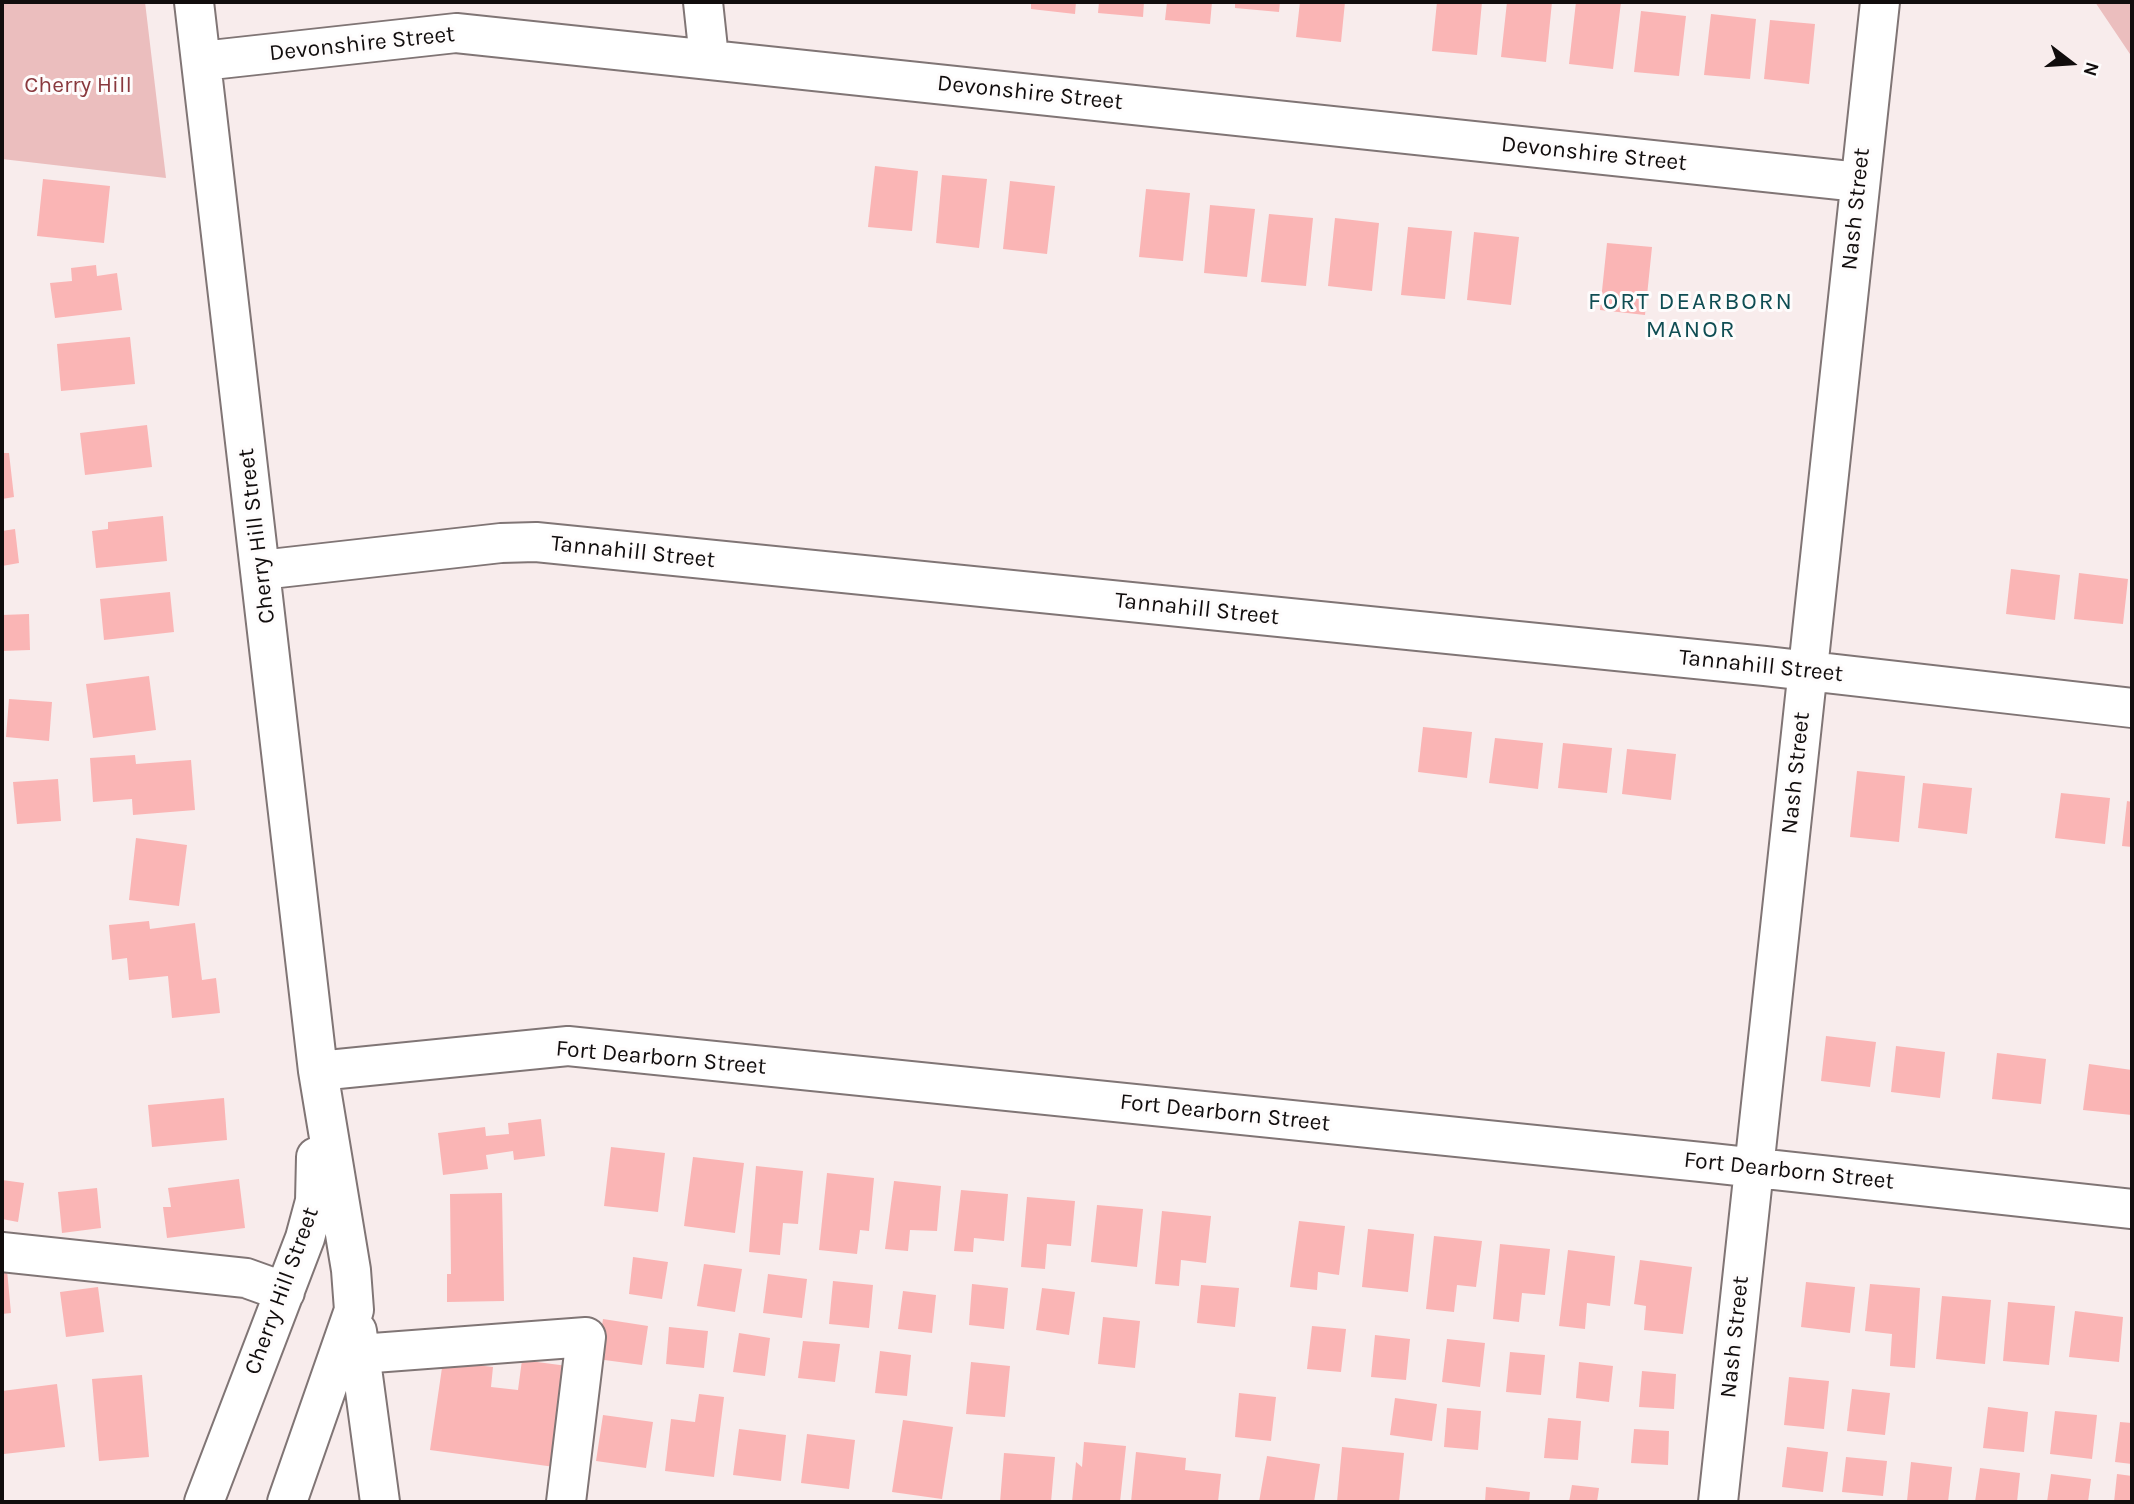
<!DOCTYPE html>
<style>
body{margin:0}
#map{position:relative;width:2134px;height:1504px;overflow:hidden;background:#f8ecec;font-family:Karla,sans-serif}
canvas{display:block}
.frame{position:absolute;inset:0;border:4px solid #110d0d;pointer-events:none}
.north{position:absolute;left:2036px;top:28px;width:70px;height:70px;-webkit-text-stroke:5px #fefcfc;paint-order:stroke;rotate:107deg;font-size:19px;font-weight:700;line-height:28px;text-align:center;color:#110d0d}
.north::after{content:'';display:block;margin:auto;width:24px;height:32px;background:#110d0d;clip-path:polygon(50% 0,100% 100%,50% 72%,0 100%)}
</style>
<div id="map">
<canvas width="2134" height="1504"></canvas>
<div class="frame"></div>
<div class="north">N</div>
</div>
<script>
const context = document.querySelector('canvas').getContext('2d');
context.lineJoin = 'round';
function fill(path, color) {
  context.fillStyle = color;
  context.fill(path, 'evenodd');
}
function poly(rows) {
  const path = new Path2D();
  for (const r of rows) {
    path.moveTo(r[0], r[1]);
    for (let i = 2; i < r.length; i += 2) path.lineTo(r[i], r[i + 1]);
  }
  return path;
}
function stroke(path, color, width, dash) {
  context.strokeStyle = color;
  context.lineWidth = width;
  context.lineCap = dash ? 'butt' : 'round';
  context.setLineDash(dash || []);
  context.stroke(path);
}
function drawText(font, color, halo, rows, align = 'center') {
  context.font = font + ' Karla,sans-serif';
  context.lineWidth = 6;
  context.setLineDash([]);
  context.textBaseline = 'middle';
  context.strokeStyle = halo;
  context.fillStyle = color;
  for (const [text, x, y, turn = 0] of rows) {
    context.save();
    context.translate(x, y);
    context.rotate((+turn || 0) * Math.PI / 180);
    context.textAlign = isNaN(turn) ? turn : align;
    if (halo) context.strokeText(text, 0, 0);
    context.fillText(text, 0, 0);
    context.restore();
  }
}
const green = poly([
 [2,2,145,2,166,178,2,159],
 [2095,2,2132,2,2132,57]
]);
const building = poly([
 [1031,2,1076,2,1075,14,1031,9],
 [1099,2,1144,2,1143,17,1098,13],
 [1167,2,1212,2,1210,24,1165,20],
 [1235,2,1280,2,1279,12,1235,8],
 [1300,2,1345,2,1341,42,1296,37],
 [1437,2,1482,2,1477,55,1432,51],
 [1507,2,1552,2,1546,62,1501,57],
 [1576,2,1621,2,1613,69,1569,64],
 [1641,11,1686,16,1679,76,1634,72],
 [1711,14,1756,19,1750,79,1704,75],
 [1770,20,1815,24,1809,84,1764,79],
 [875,166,918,171,912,231,868,227],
 [942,175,987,179,979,248,936,243],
 [43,179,110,186,104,243,37,236],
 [1010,181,1055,186,1047,254,1003,249],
 [1146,189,1190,193,1183,261,1139,257],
 [1210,205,1255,209,1247,277,1204,273],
 [1269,214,1313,218,1306,286,1261,282],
 [1335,218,1379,223,1372,291,1328,286],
 [1408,227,1452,231,1445,299,1401,295],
 [1474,232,1519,237,1511,305,1467,300],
 [1607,243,1652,247,1645,315,1600,310],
 [96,265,97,276,117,273,122,310,55,318,50,283,72,281,71,268],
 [130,337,135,384,61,391,57,344],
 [147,425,152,467,85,475,80,433],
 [2,453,9,453,14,497,2,499],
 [163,516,167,561,96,568,92,531,108,529,108,522],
 [15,529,19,563,2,566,2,531],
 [2011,569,2060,575,2055,620,2006,614],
 [2079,573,2128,579,2123,624,2074,619],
 [170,592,174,632,104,640,100,599],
 [29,614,30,650,2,651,2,615],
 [149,676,156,730,93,738,86,684],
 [9,699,52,702,49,741,6,737],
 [1423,727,1472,732,1467,778,1418,772],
 [1495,738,1543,743,1538,789,1489,783],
 [1563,743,1612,748,1607,793,1558,788],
 [1627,749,1676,754,1671,800,1622,794],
 [135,755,136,764,191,760,195,810,133,815,132,799,93,802,90,758],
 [1857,771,1905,776,1899,842,1850,837],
 [58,779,61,821,17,824,13,782],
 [1923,783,1972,788,1967,834,1918,828],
 [2061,793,2110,798,2105,844,2055,838],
 [2127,801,2132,802,2132,847,2122,846],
 [136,838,187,845,179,906,129,900],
 [149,921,150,929,195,923,202,980,216,978,220,1013,172,1018,168,976,129,980,127,958,112,960,109,925],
 [1826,1036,1876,1042,1870,1087,1821,1081],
 [1896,1046,1945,1052,1940,1098,1891,1092],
 [1997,1053,2046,1059,2041,1104,1992,1099],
 [2089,1064,2132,1070,2132,1115,2083,1110],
 [224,1098,227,1140,152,1147,148,1105],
 [541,1119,545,1156,514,1160,513,1151,486,1155,488,1169,443,1175,438,1133,485,1127,486,1136,509,1134,508,1123],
 [611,1147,665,1153,658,1212,604,1206],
 [693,1157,744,1163,735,1233,684,1226],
 [756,1166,803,1171,798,1224,783,1223,780,1255,749,1252],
 [827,1173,874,1178,869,1231,860,1230,857,1254,819,1250],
 [239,1179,245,1228,167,1238,163,1207,171,1207,168,1188],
 [2,1180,24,1183,18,1222,2,1219],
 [894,1181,941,1186,937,1231,910,1230,908,1251,885,1249],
 [97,1188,101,1228,62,1233,58,1192],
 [961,1190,1008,1194,1004,1241,974,1238,973,1252,954,1251],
 [502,1193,504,1301,447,1302,447,1274,451,1274,450,1194],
 [1027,1197,1075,1201,1071,1246,1047,1244,1045,1269,1021,1267],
 [1097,1205,1143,1209,1137,1267,1091,1262],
 [1162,1211,1211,1216,1206,1263,1181,1260,1179,1286,1155,1284],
 [1299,1221,1345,1226,1339,1275,1318,1272,1317,1290,1290,1287],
 [1368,1229,1414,1234,1408,1292,1362,1287],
 [1434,1236,1482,1241,1476,1287,1457,1285,1454,1312,1426,1309],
 [1500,1244,1550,1249,1545,1295,1522,1293,1519,1322,1493,1319],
 [1568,1250,1615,1256,1610,1306,1587,1303,1585,1329,1559,1326],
 [633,1257,668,1262,662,1299,629,1294],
 [1640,1260,1692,1267,1683,1334,1644,1330,1646,1306,1634,1304],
 [704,1264,742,1269,735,1312,697,1306],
 [7,1270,11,1313,2,1314,2,1271],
 [768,1274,807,1279,802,1318,763,1313],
 [833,1281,873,1285,869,1328,829,1324],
 [1806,1282,1855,1287,1850,1333,1801,1327],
 [972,1284,1008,1288,1004,1329,969,1325],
 [1870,1284,1920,1288,1915,1368,1890,1366,1892,1334,1865,1331],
 [1201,1285,1239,1288,1235,1327,1197,1323],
 [98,1287,104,1332,66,1337,60,1292],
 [1042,1288,1075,1292,1069,1335,1036,1330],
 [903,1291,936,1295,932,1333,898,1329],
 [1942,1296,1991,1300,1985,1364,1936,1359],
 [2008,1302,2055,1306,2049,1365,2003,1361],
 [2075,1311,2123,1317,2119,1362,2069,1357],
 [1103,1317,1140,1321,1135,1368,1098,1364],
 [603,1319,648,1326,642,1365,597,1359],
 [1312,1326,1346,1329,1341,1372,1307,1369],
 [669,1327,708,1331,704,1368,666,1364],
 [739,1333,770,1338,765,1376,733,1372],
 [1375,1335,1410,1339,1406,1380,1371,1377],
 [1447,1339,1485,1343,1480,1387,1442,1382],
 [803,1341,840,1344,835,1382,798,1378],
 [880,1351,911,1355,907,1396,875,1393],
 [1510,1352,1545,1355,1541,1395,1506,1392],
 [522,1360,575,1367,562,1468,430,1450,443,1361,493,1367,491,1387,518,1390],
 [971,1362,1010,1366,1005,1417,966,1414],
 [1579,1362,1613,1366,1609,1402,1576,1398],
 [1642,1371,1676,1374,1674,1409,1639,1407],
 [142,1375,149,1457,99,1461,92,1379],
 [1789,1377,1829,1381,1824,1429,1784,1425],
 [57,1384,65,1447,4,1454,2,1391],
 [1852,1389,1890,1393,1885,1435,1847,1431],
 [1239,1393,1276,1397,1271,1441,1235,1437],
 [699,1394,724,1397,714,1477,665,1471,671,1419,695,1422],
 [1395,1398,1437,1404,1432,1441,1390,1435],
 [1988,1407,2028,1412,2024,1452,1983,1448],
 [1447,1408,1481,1411,1478,1450,1444,1447],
 [2055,1411,2097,1415,2092,1459,2050,1454],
 [603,1415,653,1422,646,1468,596,1461],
 [1548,1418,1581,1421,1578,1460,1544,1458],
 [903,1420,953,1427,942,1499,892,1492],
 [2120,1422,2132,1423,2132,1464,2115,1462],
 [739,1429,786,1435,781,1481,733,1475],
 [1634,1429,1669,1431,1668,1465,1631,1463],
 [807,1434,855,1440,849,1489,801,1483],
 [1084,1442,1126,1446,1120,1502,1072,1502,1076,1462,1082,1467],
 [1342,1447,1404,1453,1399,1502,1337,1502],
 [1787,1447,1828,1452,1823,1492,1782,1487],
 [1136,1452,1186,1458,1185,1470,1221,1474,1218,1502,1131,1502],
 [1004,1453,1055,1457,1051,1502,1000,1502],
 [1267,1456,1320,1464,1314,1502,1259,1502],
 [1846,1457,1887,1461,1883,1496,1842,1492],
 [1911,1462,1952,1467,1948,1502,1907,1501],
 [1980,1468,2020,1473,2017,1502,1975,1502],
 [2051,1474,2091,1479,2088,1502,2047,1502],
 [2117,1474,2132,1476,2132,1502,2114,1502],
 [1572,1485,1599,1488,1597,1502,1569,1502],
 [1486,1487,1530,1492,1529,1502,1485,1502]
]);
const minor = poly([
 [194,2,318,1071,351,1270,354,1310,287,1502],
 [703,2,709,58],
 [202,61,456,33,1859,182],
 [261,570,501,543,536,542,1765,666,2132,708],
 [318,1071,568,1046,1711,1163,2132,1209],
 [2,1252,246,1278,285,1292],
 [357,1331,380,1502],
 [360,1354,586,1337,566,1502],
 [204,1502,305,1238,315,1201,316,1157],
 [1718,1502,1880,2]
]);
const streetNames = [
 ["Devonshire Street",362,44,-6],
 ["Devonshire Street",1030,93,6],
 ["Devonshire Street",1594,154,6],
 ["Nash Street",1856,209,-84],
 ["Cherry Hill Street",257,536,-97],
 ["Tannahill Street",633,552,6],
 ["Tannahill Street",1197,609,6],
 ["Tannahill Street",1761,666,6],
 ["Nash Street",1796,773,-84],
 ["Fort Dearborn Street",661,1058,5],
 ["Fort Dearborn Street",1225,1113,6],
 ["Fort Dearborn Street",1789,1171,6],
 ["Cherry Hill Street",282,1291,-70],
 ["Nash Street",1735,1337,-84]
];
const parkNames = [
 ["Cherry Hill",78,85]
];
const neighbourhoodNames = [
 ["FORT DEARBORN",1691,302],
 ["MANOR",1691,330]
];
fill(green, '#ebbebe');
fill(building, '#fab5b5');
stroke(minor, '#807575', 42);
stroke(minor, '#fff', 38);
drawText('23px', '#110d0d', '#fefcfc', streetNames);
drawText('23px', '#89393e', '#fefcfc', parkNames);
context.letterSpacing = '2px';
drawText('24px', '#0f4d53', '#fefcfc', neighbourhoodNames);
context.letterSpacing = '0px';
</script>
